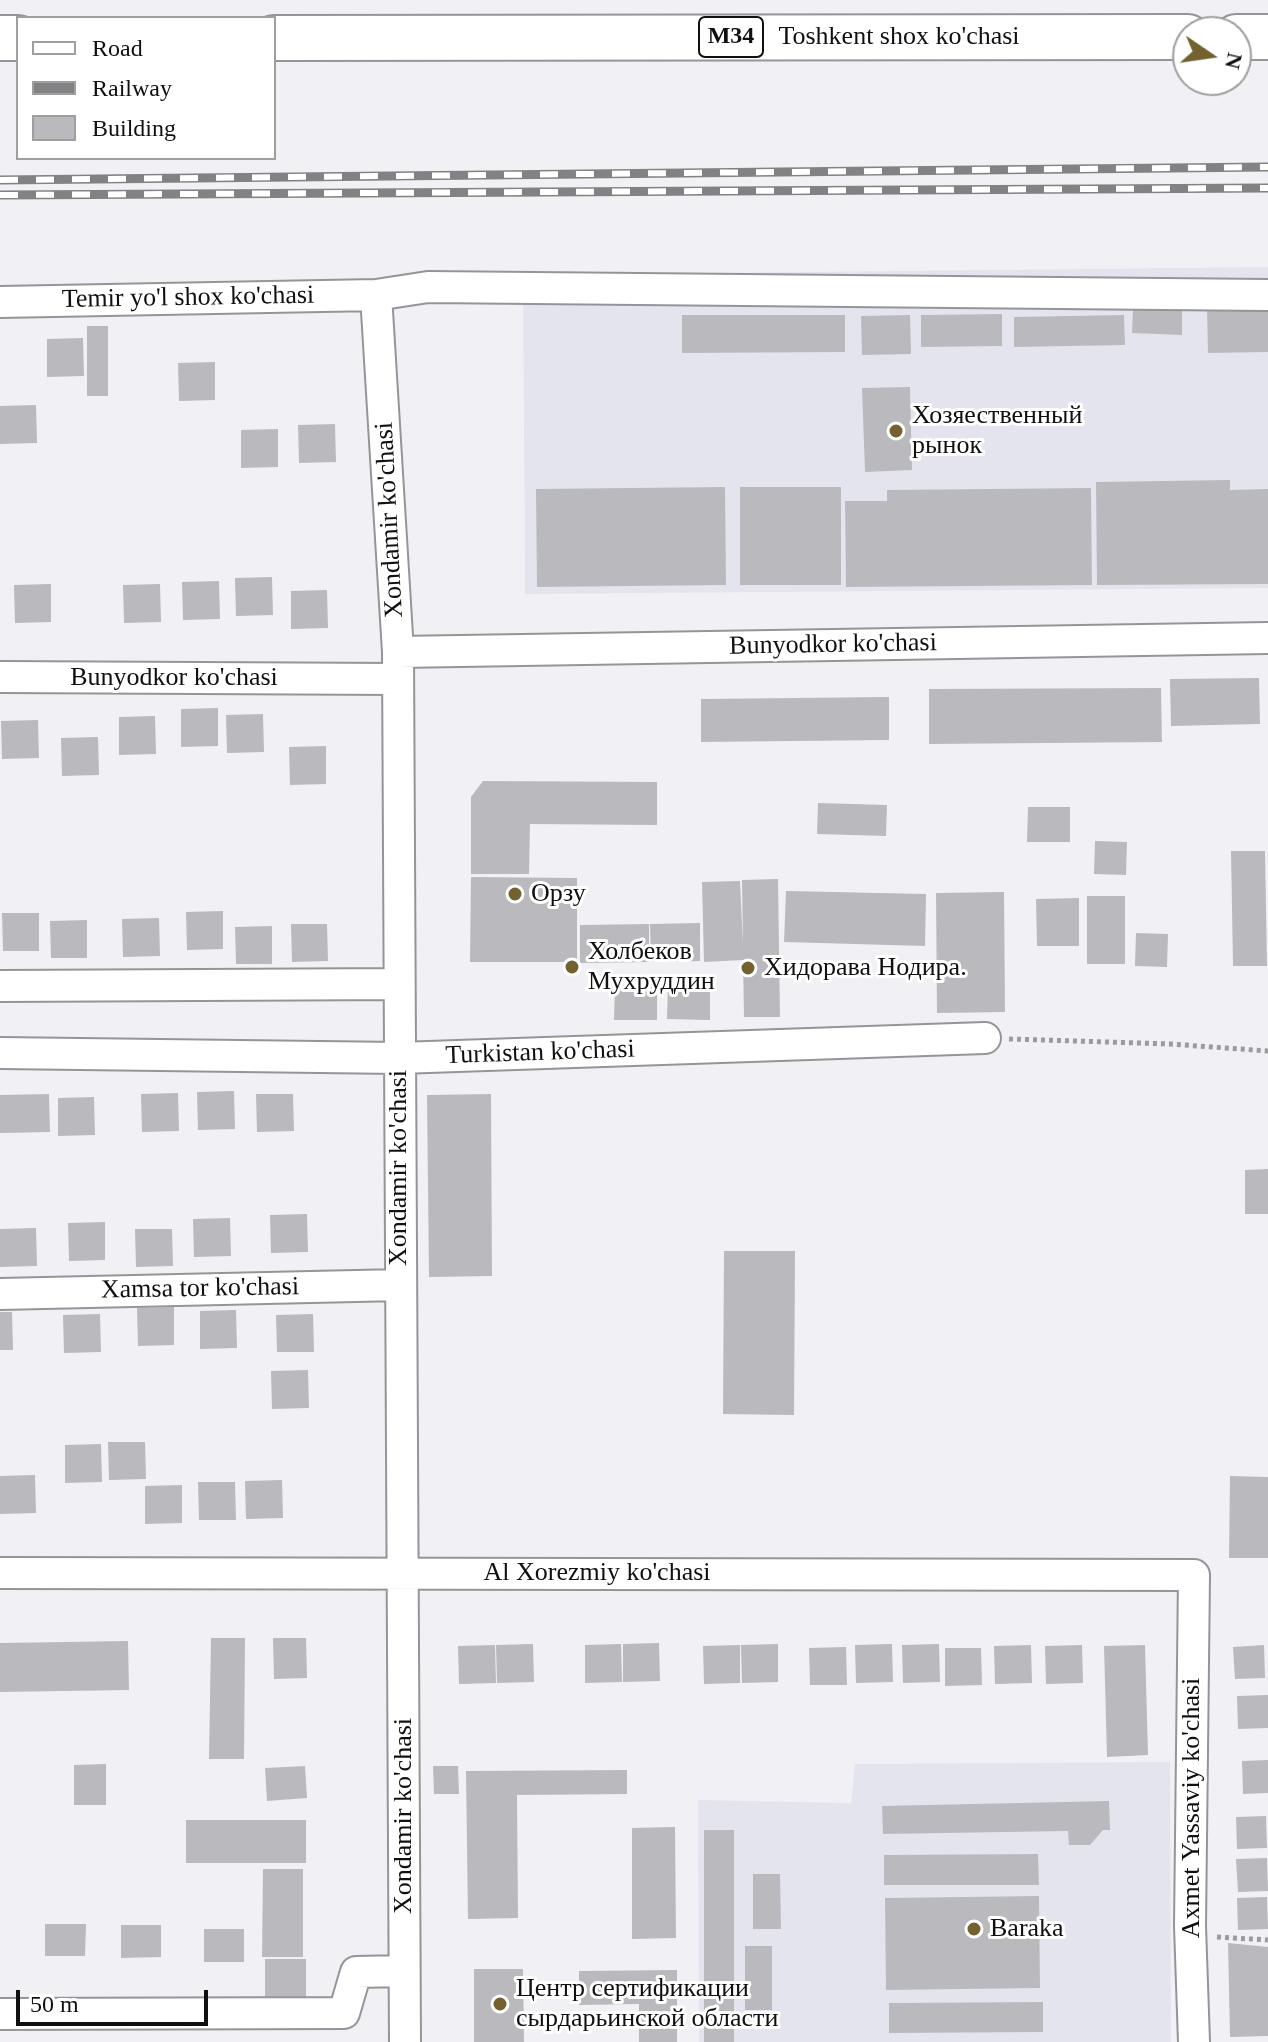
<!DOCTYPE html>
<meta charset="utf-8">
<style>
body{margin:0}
#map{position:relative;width:1268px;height:2042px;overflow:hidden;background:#f1f1f5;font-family:Georgia,serif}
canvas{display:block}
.legend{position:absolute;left:16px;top:16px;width:260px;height:144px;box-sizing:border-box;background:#fff;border:2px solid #9f9fa0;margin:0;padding:10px 14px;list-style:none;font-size:24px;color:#101011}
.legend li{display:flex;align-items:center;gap:16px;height:40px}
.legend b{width:40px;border:2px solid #9f9fa0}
.north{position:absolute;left:1172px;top:16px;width:80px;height:80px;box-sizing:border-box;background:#fff;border:2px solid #9f9fa0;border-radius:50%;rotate:103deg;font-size:22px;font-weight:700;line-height:32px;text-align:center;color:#101011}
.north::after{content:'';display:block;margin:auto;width:28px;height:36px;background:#736230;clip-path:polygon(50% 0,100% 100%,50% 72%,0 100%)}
.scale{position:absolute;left:16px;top:1990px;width:192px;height:36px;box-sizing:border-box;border:4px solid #101011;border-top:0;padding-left:10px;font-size:24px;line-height:28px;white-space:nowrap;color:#101011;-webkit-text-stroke:6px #fff;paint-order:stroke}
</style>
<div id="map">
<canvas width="1268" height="2042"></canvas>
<ul class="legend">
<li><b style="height:10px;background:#fff"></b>Road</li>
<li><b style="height:10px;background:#828285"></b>Railway</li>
<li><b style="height:22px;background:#bababe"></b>Building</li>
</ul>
<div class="north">N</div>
<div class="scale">50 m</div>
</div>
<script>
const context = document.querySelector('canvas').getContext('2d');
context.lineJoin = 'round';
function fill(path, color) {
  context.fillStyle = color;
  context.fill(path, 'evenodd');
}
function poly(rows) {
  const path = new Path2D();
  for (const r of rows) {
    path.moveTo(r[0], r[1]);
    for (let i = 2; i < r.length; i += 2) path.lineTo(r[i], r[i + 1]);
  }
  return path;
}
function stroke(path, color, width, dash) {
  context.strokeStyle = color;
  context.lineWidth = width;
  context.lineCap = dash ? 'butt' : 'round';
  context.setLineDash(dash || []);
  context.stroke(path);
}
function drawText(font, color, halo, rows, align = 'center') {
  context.font = font + ' Georgia,serif';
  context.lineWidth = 6;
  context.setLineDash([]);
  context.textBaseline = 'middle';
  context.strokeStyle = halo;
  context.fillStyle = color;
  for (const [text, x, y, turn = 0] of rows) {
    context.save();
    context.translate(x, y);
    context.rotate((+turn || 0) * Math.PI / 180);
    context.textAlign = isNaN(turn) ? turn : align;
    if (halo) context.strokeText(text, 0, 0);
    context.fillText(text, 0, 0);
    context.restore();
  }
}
const built = poly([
 [1268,267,1268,588,525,594,523,275],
 [1170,1762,1171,2042,699,2042,698,1800,851,1803,855,1764]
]);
const building = poly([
 [1268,307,1268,352,1208,353,1207,308],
 [1133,309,1182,310,1182,335,1132,333],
 [1002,314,1002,346,921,347,921,315],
 [682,315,845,315,845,352,682,353],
 [910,315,911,354,862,355,861,316],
 [1124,315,1125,345,1014,347,1014,317],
 [87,326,108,326,108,396,87,396],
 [83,338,84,376,47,377,47,339],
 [215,362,215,400,179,401,178,363],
 [910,387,912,470,865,472,862,388],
 [36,405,37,443,0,444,0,406],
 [335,424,336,462,299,463,298,425],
 [278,429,278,467,241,468,241,430],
 [1230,480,1230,490,1268,489,1268,584,1097,585,1096,482],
 [725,487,726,585,537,587,536,489],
 [740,487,841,487,841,585,740,585],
 [1091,488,1092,585,846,587,845,501,887,501,887,490],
 [272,577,273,615,236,616,235,578],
 [219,581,220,619,183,620,182,582],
 [51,584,51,622,15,623,14,585],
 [160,584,161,622,124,623,123,585],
 [327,590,328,628,291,629,291,591],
 [1259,678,1260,724,1171,726,1170,679],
 [1161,688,1162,742,929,744,929,689],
 [889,697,889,740,701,742,701,699],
 [218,708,218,746,181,747,181,709],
 [263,714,264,752,227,753,226,715],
 [155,716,156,754,119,755,119,717],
 [38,720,39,758,2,759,1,721],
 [98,737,99,775,62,776,61,738],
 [326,746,326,784,290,785,289,747],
 [483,781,657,782,657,825,530,824,529,874,471,874,471,797],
 [818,803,887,805,886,836,817,834],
 [1028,807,1070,807,1070,842,1027,842],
 [1095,841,1127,842,1126,875,1094,874],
 [1231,851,1265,851,1267,966,1233,966],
 [471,877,577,878,577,962,470,962],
 [778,879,780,1017,744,1017,743,960,704,962,702,882,740,881,743,945,742,880],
 [786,891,926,894,925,946,784,942],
 [1004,892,1005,1012,937,1013,936,893],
 [1087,896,1125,896,1125,964,1087,964],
 [1079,898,1079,946,1037,946,1036,899],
 [223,911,223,949,187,950,186,912],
 [2,913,39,913,39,951,3,951],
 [159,918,160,956,123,957,122,919],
 [87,920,87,958,51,958,50,921],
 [700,923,700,961,651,962,650,924],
 [291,924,327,924,328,961,292,962],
 [649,924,649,962,580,963,580,925],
 [272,926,272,964,236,964,235,927],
 [1136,933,1168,934,1167,967,1135,966],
 [668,984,710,984,710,1020,667,1019],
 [615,985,657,985,657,1020,614,1020],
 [234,1091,235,1129,198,1130,197,1092],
 [178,1093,179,1131,142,1132,141,1094],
 [49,1094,50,1132,0,1133,0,1095],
 [256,1094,293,1094,294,1131,257,1132],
 [491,1094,492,1276,429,1277,427,1095],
 [94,1097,95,1135,58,1136,58,1098],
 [1268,1169,1268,1214,1245,1214,1245,1170],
 [307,1214,308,1252,271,1253,270,1215],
 [230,1218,231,1256,194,1257,193,1219],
 [105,1222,105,1260,69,1261,68,1223],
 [36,1228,37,1266,0,1267,0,1229],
 [135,1229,172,1229,173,1266,136,1267],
 [724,1251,795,1251,794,1415,723,1414],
 [174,1307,174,1345,138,1346,137,1308],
 [236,1310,237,1348,200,1349,200,1311],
 [0,1312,12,1312,13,1350,0,1350],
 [100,1314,101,1352,64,1353,63,1315],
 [313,1314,314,1352,277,1352,276,1315],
 [308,1370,309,1408,272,1409,271,1371],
 [108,1442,145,1442,146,1479,109,1480],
 [101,1444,102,1482,65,1483,65,1445],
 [35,1475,36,1513,0,1514,0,1476],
 [1230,1476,1268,1477,1268,1558,1229,1558],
 [282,1480,283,1518,246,1519,245,1481],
 [198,1482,235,1482,236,1520,199,1520],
 [182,1485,182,1523,145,1524,145,1486],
 [211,1638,245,1638,244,1759,209,1759],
 [273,1638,306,1638,307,1678,274,1679],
 [128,1641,129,1690,0,1692,0,1643],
 [659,1643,660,1681,623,1682,623,1644],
 [533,1644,534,1682,497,1683,496,1645],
 [621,1644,622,1682,585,1683,585,1645],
 [778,1644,778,1682,742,1683,741,1645],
 [892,1644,893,1682,856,1683,855,1645],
 [939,1644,940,1682,903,1683,902,1645],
 [495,1645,496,1683,459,1684,458,1646],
 [740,1645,740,1683,704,1684,703,1646],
 [1031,1645,1032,1683,995,1684,994,1646],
 [1082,1645,1083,1683,1046,1684,1045,1646],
 [1145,1645,1148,1755,1107,1757,1104,1646],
 [1264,1645,1265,1678,1235,1679,1233,1647],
 [846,1647,847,1685,810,1685,809,1648],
 [945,1648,981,1648,982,1685,945,1686],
 [1268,1695,1268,1728,1238,1729,1237,1696],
 [1268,1760,1268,1793,1243,1794,1242,1761],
 [106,1764,106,1805,74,1805,74,1765],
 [305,1766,307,1798,267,1801,265,1768],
 [433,1766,458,1766,459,1794,434,1794],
 [627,1770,627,1794,517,1795,518,1918,468,1919,466,1771],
 [1109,1801,1110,1830,1103,1830,1090,1845,1069,1845,1068,1831,883,1834,882,1806],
 [1266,1816,1267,1848,1237,1849,1236,1817],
 [186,1820,306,1820,306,1863,186,1863],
 [675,1827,676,1938,632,1939,632,1828],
 [704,1830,734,1830,734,2042,704,2042],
 [1038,1854,1039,1885,884,1885,884,1855],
 [1267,1858,1268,1891,1238,1892,1236,1859],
 [263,1869,303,1869,303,1957,262,1957],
 [753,1874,780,1874,781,1929,753,1929],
 [1039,1896,1040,1988,886,1990,885,1898],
 [1267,1897,1268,1929,1238,1930,1237,1898],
 [45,1924,86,1924,85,1956,45,1956],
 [121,1925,161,1925,161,1957,121,1958],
 [204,1929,244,1929,244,1962,204,1962],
 [1228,1943,1268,1947,1268,2036,1230,2037],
 [745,1946,772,1946,772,2010,745,2010],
 [265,1959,306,1959,306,2004,265,2004],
 [474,1969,523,1969,524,2042,474,2042],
 [677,1970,677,2042,639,2042,639,2004,579,2005,579,1971],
 [1043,2002,1043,2032,889,2033,889,2003]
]);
const path = poly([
 [1009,1039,1170,1044,1268,1051],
 [1217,1937,1268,1940]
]);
const minor = poly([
 [376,295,398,652,405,2042],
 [0,302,376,295,428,287,1268,295],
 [398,652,1268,638],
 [0,677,396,679],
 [0,986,399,984],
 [0,1053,399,1058,985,1038],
 [0,1294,400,1285],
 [0,1573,1194,1575,1190,1926,1194,2042],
 [0,2014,344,2013,356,1972,404,1971]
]);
const trunk = poly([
 [1236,37,1268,37],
 [0,38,18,38],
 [274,38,1188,37]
]);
const rail = poly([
 [0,180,1268,167],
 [0,195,1268,188]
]);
const markers = [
 [896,431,8,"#736230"],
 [515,894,8,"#736230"],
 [572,967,8,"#736230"],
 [748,968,8,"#736230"],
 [974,1929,8,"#736230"],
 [500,2004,8,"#736230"]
];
const shields = [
 [731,37,64]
];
const shieldNames = [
 ["M34",731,37]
];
const streetNames = [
 ["Toshkent shox ko'chasi",899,37],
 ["Temir yo'l shox ko'chasi",188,298,-1],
 ["Xondamir ko'chasi",390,520,-93],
 ["Bunyodkor ko'chasi",833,645,-1],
 ["Bunyodkor ko'chasi",174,678],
 ["Turkistan ko'chasi",540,1053,-2],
 ["Xondamir ko'chasi",399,1168,-90],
 ["Xamsa tor ko'chasi",200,1289,-1],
 ["Al Xorezmiy ko'chasi",597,1573],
 ["Axmet Yassaviy ko'chasi",1192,1808,-90],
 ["Xondamir ko'chasi",404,1816,-90]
];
const poiNames = [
 ["Хозяественный",912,416],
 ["рынок",912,446],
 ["Орзу",531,894],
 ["Холбеков",588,952],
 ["Мухруддин",588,982],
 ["Хидорава Нодира.",764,968],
 ["Baraka",990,1929],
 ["Центр сертификации",516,1989],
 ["сырдарьинской области",516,2019]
];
fill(built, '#e4e4ee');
fill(building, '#bababe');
stroke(minor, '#949598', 34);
stroke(trunk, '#949598', 48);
stroke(path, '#9b9b9e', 5, [4, 4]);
stroke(minor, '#fff', 30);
stroke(trunk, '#fff', 44);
stroke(rail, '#828285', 9);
stroke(rail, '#fff', 6, [18]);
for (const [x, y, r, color] of markers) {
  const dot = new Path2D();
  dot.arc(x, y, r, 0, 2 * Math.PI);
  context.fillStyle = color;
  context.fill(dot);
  stroke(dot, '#fff', 3);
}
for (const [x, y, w] of shields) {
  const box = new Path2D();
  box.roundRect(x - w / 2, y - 20, w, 40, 6);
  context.fillStyle = '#fff';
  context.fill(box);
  stroke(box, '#101011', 2);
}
drawText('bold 24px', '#101011', null, shieldNames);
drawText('26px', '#101011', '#fff', streetNames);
drawText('26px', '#101011', '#fff', poiNames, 'left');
</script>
